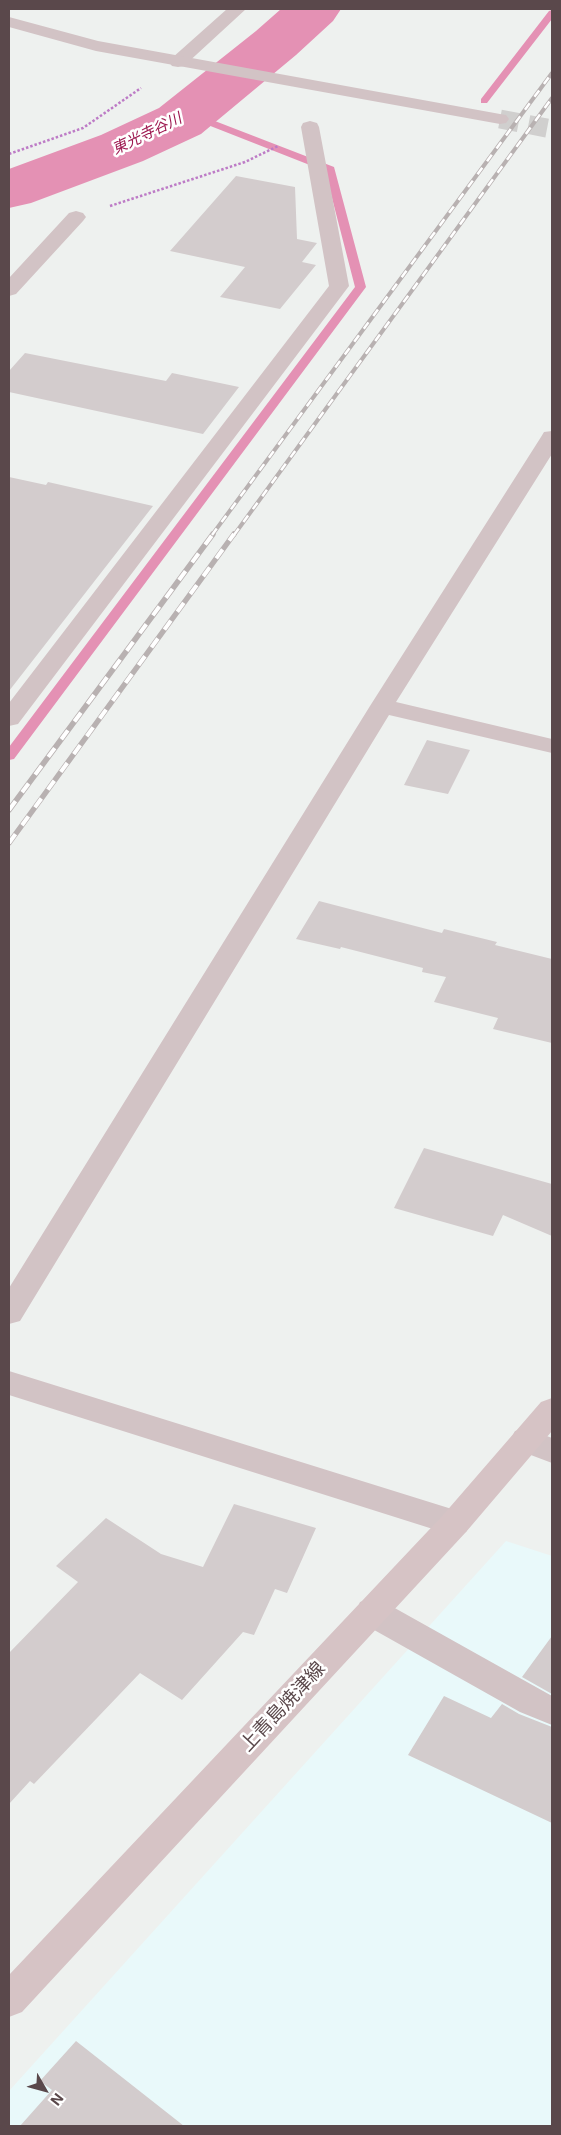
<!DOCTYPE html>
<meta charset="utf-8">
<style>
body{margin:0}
#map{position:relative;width:561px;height:2135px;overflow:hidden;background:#eef1ef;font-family:Inter,sans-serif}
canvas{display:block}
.frame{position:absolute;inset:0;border:10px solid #5a484b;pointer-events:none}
.north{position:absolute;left:20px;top:2065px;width:50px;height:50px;-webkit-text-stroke:4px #fff;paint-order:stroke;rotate:128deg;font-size:14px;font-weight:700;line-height:20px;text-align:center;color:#5a484b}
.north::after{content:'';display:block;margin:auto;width:18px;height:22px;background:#5a484b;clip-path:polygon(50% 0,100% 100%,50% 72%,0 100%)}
</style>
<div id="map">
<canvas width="561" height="2135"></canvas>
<div class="frame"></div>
<div class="north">N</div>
</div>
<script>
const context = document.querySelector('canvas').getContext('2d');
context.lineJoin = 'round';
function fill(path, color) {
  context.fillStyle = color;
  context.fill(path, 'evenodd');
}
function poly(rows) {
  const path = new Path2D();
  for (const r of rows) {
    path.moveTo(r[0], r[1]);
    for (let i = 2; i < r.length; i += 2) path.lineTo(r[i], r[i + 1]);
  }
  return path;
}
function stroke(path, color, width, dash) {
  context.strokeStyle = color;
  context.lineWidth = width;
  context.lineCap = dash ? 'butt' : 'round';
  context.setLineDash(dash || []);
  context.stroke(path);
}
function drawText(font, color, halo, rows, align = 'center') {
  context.font = font + ' Inter,"Noto Sans JP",sans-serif';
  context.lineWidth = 5;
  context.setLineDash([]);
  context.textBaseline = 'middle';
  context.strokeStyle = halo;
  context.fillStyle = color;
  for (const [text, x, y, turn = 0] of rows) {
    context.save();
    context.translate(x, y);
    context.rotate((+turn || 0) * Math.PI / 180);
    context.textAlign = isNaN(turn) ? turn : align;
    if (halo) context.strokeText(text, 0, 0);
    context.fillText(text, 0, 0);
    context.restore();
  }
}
const commercial = poly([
 [506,1541,552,1556,552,2126,9,2126,9,2091]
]);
const stream = poly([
 [552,10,552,19,487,103,481,103,481,99,549,11,552,10],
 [189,111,334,167,366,287,14,759,9,760,9,747,355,287,325,171,185,116,184,114,189,111]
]);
const river = poly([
 [281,9,341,9,333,21,296,55,201,134,143,161,31,203,9,208,9,169,101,135,159,108,256,31,281,9]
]);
const building = poly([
 [236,176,295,187,297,239,317,243,302,262,316,265,280,309,220,297,245,267,170,251],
 [25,353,166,381,172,373,239,387,203,434,9,392,9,371],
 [9,477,46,485,48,482,153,506,9,691],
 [427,740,470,750,448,794,404,785],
 [319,901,442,933,444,929,497,942,495,945,552,959,552,1043,493,1029,498,1018,434,1002,446,977,422,972,423,968,341,947,340,949,296,939],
 [424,1148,552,1184,552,1236,503,1215,493,1236,394,1208],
 [234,1504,316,1528,287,1593,275,1589,254,1635,243,1632,182,1700,140,1673,34,1784,30,1781,9,1804,9,1653,78,1582,56,1566,106,1518,161,1554,203,1567],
 [552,1636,552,1694,522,1677],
 [444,1696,491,1718,502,1704,519,1714,552,1727,552,1823,408,1755],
 [76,2041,184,2126,20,2126,52,2090,40,2081]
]);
const tertiaryTunnel = poly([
 [500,119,552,129]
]);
const path = poly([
 [9,154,83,128,141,88],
 [110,206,245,162,278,146]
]);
const minor = poly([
 [227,9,246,9,184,66,178,67,172,66,169,62,172,58,227,9],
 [310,121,317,123,319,127,349,286,18,724,9,726,9,703,329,286,301,127,303,123,310,121],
 [76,211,83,213,86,217,83,221,16,294,9,296,9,278,69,213,76,211],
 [552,431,552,454,396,702,552,739,552,753,389,715,20,1321,9,1324,9,1288,370,706,541,437,544,432,552,431],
 [9,1371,455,1510,466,1514,471,1523,466,1532,455,1536,9,1395,9,1371],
 [526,1428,552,1438,552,1463,515,1449,510,1440,515,1431,526,1428],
 [372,1598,384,1602,552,1696,552,1725,520,1712,360,1622,356,1612,360,1602,372,1598]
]);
const tertiary = poly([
 [9,17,98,41,500,114,506,115,509,119,506,123,500,124,96,51,9,27,9,17]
]);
const secondary = poly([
 [552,1398,552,1431,466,1532,22,2012,9,2017,9,1975,444,1514,541,1402,552,1398]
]);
const railFar1 = poly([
 [212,535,552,73],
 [234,535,552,98]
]);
const rail = poly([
 [9,810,213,534],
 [9,843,234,534]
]);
const farWaternames = [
 ["東光寺谷川",147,134,-26]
];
const nearStreetnames = [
 ["上青島焼津線",283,1707,-47]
];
fill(commercial, '#e9f9fa');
fill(stream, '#e491b4');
fill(river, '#e491b4');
fill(building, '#d3cccd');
stroke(tertiaryTunnel, '#d0cfce', 19, [19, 10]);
stroke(path, '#bd7bc6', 2.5, [2.5, 2]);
fill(minor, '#d2c3c5');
fill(tertiary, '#d2c3c5');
fill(secondary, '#d6c3c5');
stroke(railFar1, '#b8b1b1', 4);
stroke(rail, '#b8b1b1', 5.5);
stroke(railFar1, '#fff', 2.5, [8]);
stroke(rail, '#fff', 4, [11]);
drawText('italic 15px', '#9d1850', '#fff', farWaternames);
drawText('19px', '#5a484b', '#fff', nearStreetnames);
</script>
